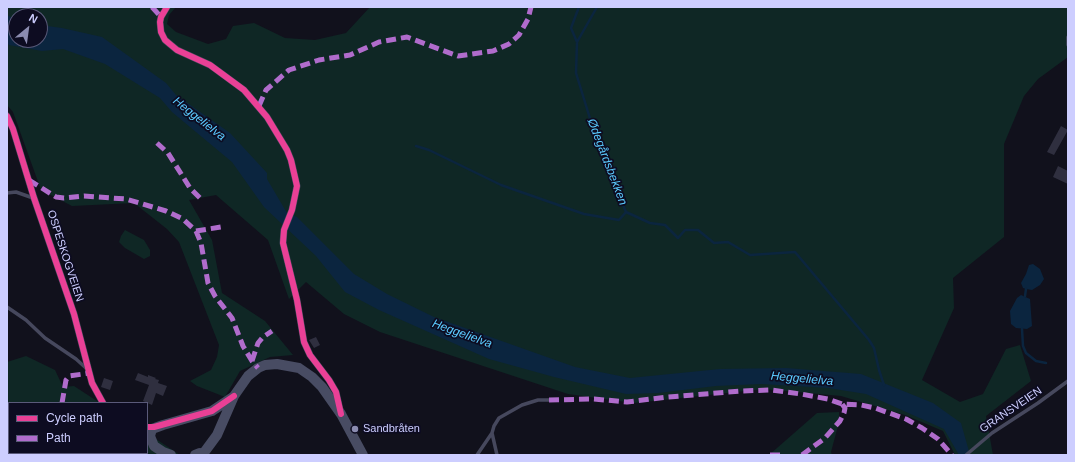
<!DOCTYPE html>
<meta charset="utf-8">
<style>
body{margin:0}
#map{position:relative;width:1075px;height:462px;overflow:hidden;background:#11111c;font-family:Helvetica,sans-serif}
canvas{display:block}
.frame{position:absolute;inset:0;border:8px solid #cdceff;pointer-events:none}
.legend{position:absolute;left:8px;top:402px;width:140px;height:52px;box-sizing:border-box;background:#0d0c21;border:1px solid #5a5a7a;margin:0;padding:5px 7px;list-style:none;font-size:12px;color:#cdceff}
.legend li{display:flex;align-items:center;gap:8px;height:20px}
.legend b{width:20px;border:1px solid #5a5a7a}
.north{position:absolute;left:8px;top:8px;width:40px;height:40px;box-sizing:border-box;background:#0d0c21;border:1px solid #5a5a7a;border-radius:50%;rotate:29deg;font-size:11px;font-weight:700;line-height:16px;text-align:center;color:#cdceff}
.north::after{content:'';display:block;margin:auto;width:14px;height:18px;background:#8b8cb0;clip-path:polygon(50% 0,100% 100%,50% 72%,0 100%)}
</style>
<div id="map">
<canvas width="1075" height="462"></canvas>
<div class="frame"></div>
<ul class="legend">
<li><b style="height:5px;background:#ea4096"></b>Cycle path</li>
<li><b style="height:5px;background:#b06ccc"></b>Path</li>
</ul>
<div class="north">N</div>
</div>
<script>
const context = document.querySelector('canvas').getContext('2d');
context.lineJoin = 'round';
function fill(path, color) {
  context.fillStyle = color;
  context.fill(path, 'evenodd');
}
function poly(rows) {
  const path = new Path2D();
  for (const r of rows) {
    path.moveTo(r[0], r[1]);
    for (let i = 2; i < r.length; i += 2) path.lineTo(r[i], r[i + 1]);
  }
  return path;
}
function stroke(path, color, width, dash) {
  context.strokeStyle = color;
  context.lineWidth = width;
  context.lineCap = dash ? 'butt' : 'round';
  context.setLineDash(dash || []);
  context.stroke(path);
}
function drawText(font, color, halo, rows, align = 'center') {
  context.font = font + ' Helvetica,sans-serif';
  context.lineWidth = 3.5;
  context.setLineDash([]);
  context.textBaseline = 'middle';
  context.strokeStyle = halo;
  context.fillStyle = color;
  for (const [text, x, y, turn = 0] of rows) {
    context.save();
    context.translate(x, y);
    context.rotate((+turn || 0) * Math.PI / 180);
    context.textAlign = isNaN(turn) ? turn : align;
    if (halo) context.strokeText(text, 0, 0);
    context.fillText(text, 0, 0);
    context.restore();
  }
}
const green = poly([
 [7,7,176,7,169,15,167,24,176,32,208,44,226,39,233,26,254,23,285,38,315,40,346,33,370,7,1068,7,1068,57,1038,79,1024,96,1004,144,1004,237,953,278,954,308,922,380,960,402,983,394,1006,349,1020,345,1031,381,986,416,993,455,955,455,943,431,905,415,841,396,764,389,634,403,568,394,380,332,344,314,306,282,289,299,268,240,216,195,189,200,212,240,222,293,265,321,293,355,270,357,240,371,225,397,197,386,190,381,211,370,217,357,219,345,179,242,167,229,134,203,72,206,41,190,13,112,7,105],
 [16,16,40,16,40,40,16,40],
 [125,230,144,240,150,250,150,256,144,259,125,248,119,242,121,236],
 [26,356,55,370,63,387,74,386,100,403,9,403,9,453,147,453,147,433,180,455,7,455,7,362],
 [839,412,839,422,831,452,832,455,769,455,817,413]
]);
const water = poly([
 [7,15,16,20,16,40,40,40,40,25,62,28,102,37,166,83,176,95,230,133,267,173,267,179,287,213,297,217,354,274,387,294,434,317,575,367,630,378,720,369,786,368,861,374,933,403,961,423,970,455,959,455,944,429,866,394,828,388,761,384,716,386,658,393,626,394,554,377,489,359,379,310,345,292,316,256,264,207,232,162,172,112,160,98,105,64,63,49,42,51,9,45,7,43],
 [1033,264,1040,269,1044,279,1040,285,1032,290,1026,289,1023,288,1021,283,1026,274,1029,265],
 [1021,295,1030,299,1032,326,1027,329,1016,328,1011,324,1010,311,1017,298]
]);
const stream = poly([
 [579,7,571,28,577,42,576,73,600,151,613,171,619,196,626,212,650,223,665,225,678,238,685,230,698,230,714,243,728,242,750,255,795,252,869,340,874,348,879,370,884,385],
 [577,42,597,7],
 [416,146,429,150,501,185,584,214,619,220,626,212],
 [1025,296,1026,289],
 [1022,329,1023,346,1026,353,1036,361,1046,363]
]);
const building = poly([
 [1061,126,1068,130,1054,155,1047,152],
 [1058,166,1068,171,1068,184,1053,177],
 [316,337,320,345,314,348,309,340],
 [138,373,148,377,148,375,156,378,155,379,159,380,158,383,167,386,163,396,156,393,152,405,143,401,149,385,135,380],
 [104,378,113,381,110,390,101,387]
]);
const lane = poly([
 [1068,37,1068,45],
 [7,193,16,192,33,198],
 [7,307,26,320,45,338,76,359,87,369],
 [477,455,492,433],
 [497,455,492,433,494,426,499,418,522,405,538,400,549,400],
 [966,455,992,433,1038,403,1068,381]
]);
const street = poly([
 [167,7,161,17,160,22,161,32,165,40,177,50,210,65,244,90,267,117,287,150,291,160,297,186,292,210,284,230,283,243,297,300,304,342,310,355,329,380,336,392,340,410],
 [7,116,13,129,34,198,74,314,92,383,103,403]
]);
const secondary = poly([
 [171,455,163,452,154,446,150,436,152,429,163,425,212,411,233,397],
 [195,455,200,453,203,454,217,435,234,396,248,376,258,368,265,365,277,364,299,368,312,377,322,387,341,414,363,455]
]);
const quiet = poly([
 [152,7,161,17],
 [259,106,266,90,289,70,319,60,350,55,379,42,407,37,458,56,493,51,509,44,519,35,528,19,531,7],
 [157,143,168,153,190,188,203,201],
 [29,180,56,197,64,198,84,196,126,199,166,211,183,219,196,231,201,243,208,283,215,296,232,318,243,346,252,361,258,368],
 [196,231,221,227],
 [252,361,258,343,263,337,272,331],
 [549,400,594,399,627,402,668,397,742,391,771,390,801,394,828,399,842,404,861,405,875,408,906,419,922,428,938,439,952,455],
 [62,403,66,380,69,376,90,373],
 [40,453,41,455],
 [770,455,781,455],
 [802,455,825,438,840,421,844,413,845,408,842,404]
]);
const cycleway = poly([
 [167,7,161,17,160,22,161,32,165,40,177,50,210,65,244,90,267,117,287,150,291,160,297,186,292,210,284,230,283,243,297,300,304,342,310,355,329,380,336,392,341,414],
 [7,116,13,129,34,198,74,314,92,383,103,403],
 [147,427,154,427,212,411,234,396]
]);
const markers = [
 [355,429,4,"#8b8cb0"]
];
const streetNames = [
 ["OSPESKOGVEIEN",65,256,72],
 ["GRANSVEIEN",1011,410,-34]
];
const poiNames = [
 ["Sandbråten",363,429]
];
const waterNames = [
 ["Heggelielva",199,119,38],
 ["Ødegårdsbekken",607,162,69],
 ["Heggelielva",462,334,20],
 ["Heggelielva",802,379,5]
];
fill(green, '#0f2725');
fill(water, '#0b253f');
stroke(stream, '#0b253f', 2.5);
fill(building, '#2f2f3f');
stroke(lane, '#46485d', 3.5);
stroke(street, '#46485d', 7);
stroke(secondary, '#484c63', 10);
stroke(quiet, '#b06ccc', 5, [10, 5]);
stroke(cycleway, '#ea4096', 6);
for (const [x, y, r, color] of markers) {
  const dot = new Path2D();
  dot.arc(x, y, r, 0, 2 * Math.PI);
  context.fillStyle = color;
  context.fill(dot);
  stroke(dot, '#0d0c21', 1.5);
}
drawText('11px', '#cdceff', '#0d0c21', streetNames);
drawText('11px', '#cdceff', '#0d0c21', poiNames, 'left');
drawText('italic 12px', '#5bcbff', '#0d0c21', waterNames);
</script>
